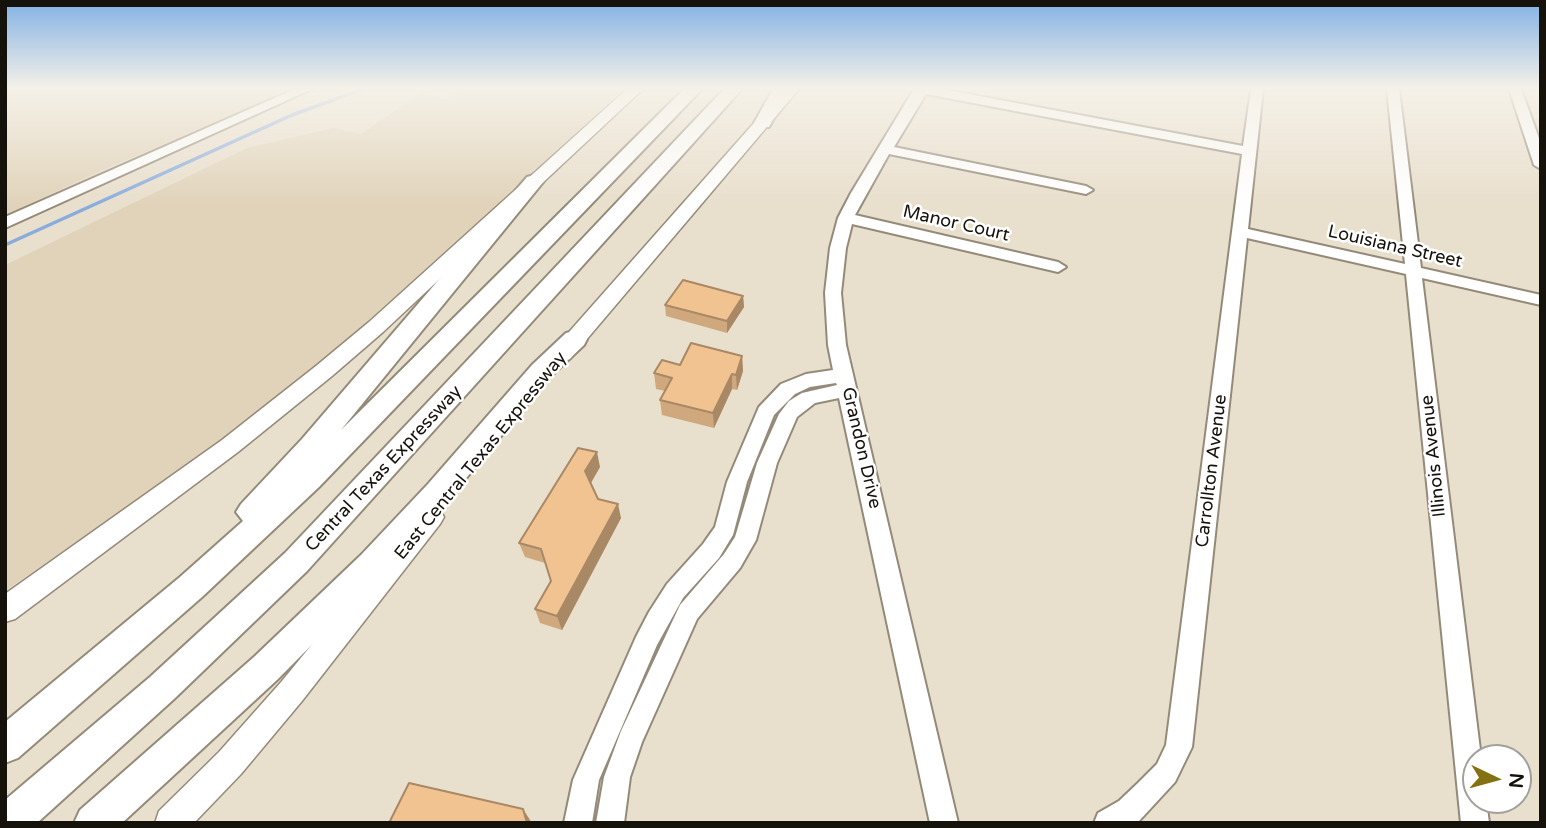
<!DOCTYPE html>
<style>
body{margin:0}
#map{position:relative;width:1546px;height:828px;overflow:hidden;background:#e9dfcd;font-family:"Varela Round",sans-serif}
canvas{display:block}
.frame{position:absolute;inset:0;border:7px solid #15110b;pointer-events:none}
.north{position:absolute;left:1462px;top:744px;width:70px;height:70px;box-sizing:border-box;background:#fff;border:2px solid #a1a09d;border-radius:50%;rotate:95deg;font-size:19px;font-weight:700;line-height:28px;text-align:center;color:#15110b}
.north::after{content:'';display:block;margin:auto;width:24px;height:32px;background:#847111;clip-path:polygon(50% 0,100% 100%,50% 72%,0 100%)}
</style>
<div id="map">
<canvas width="1546" height="828"></canvas>
<div class="frame"></div>
<div class="north">N</div>
</div>
<script>
const context = document.querySelector('canvas').getContext('2d');
context.lineJoin = 'round';
function fill(path, color) {
  context.fillStyle = color;
  context.fill(path, 'evenodd');
}
function poly(rows) {
  const path = new Path2D();
  for (const r of rows) {
    path.moveTo(r[0], r[1]);
    for (let i = 2; i < r.length; i += 2) path.lineTo(r[i], r[i + 1]);
  }
  return path;
}
function stroke(path, color, width, dash) {
  context.strokeStyle = color;
  context.lineWidth = width;
  context.lineCap = dash ? 'butt' : 'round';
  context.setLineDash(dash || []);
  context.stroke(path);
}
function drawText(font, color, halo, rows, align = 'center') {
  context.font = font + ' "Varela Round",sans-serif';
  context.lineWidth = 5;
  context.setLineDash([]);
  context.textBaseline = 'middle';
  context.strokeStyle = halo;
  context.fillStyle = color;
  for (const [text, x, y, turn = 0] of rows) {
    context.save();
    context.translate(x, y);
    context.rotate((+turn || 0) * Math.PI / 180);
    context.textAlign = isNaN(turn) ? turn : align;
    if (halo) context.strokeText(text, 0, 0);
    context.fillText(text, 0, 0);
    context.restore();
  }
}
const built = poly([
 [5,89,293,89,103,170,5,215],
 [460,89,624,89,355,333,276,400,223,440,5,591,5,265,247,148,333,128,361,134,421,93,446,99]
]);
const stream = poly([
 [5,245,292,115,363,89]
]);
const minor = poly([
 [295,89,312,89,5,228,5,217,295,89],
 [914,89,942,89,1243,146,1251,89,1263,89,1248,229,1405,264,1387,89,1399,89,1421,268,1541,295,1541,305,1422,278,1481,758,1476,758,1476,800,1486,800,1489,823,1461,823,1406,274,1247,238,1192,747,1175,782,1139,821,1094,823,1098,813,1119,801,1138,783,1157,764,1166,745,1242,154,926,94,894,147,1086,186,1093,190,1086,194,889,154,855,215,1058,262,1066,267,1058,272,852,224,846,248,841,293,846,345,958,823,930,823,839,398,815,403,797,417,777,463,756,540,740,568,697,619,642,742,630,777,624,823,596,823,604,777,621,731,680,605,724,554,735,537,757,463,779,414,789,401,802,393,837,385,836,383,810,387,795,394,774,415,747,482,733,535,719,558,683,598,657,645,599,780,592,823,564,823,573,780,636,637,649,612,667,584,703,544,715,527,727,482,759,407,781,384,806,374,833,370,828,345,825,293,830,248,838,218,851,193,914,89],
 [1509,89,1521,89,1541,144,1541,169,1534,165,1509,89]
]);
const major = poly([
 [627,89,643,89,383,332,332,376,238,452,15,619,5,622,5,594,222,440,316,366,369,322,627,89],
 [784,89,799,89,570,359,562,361,554,359,551,354,554,349,784,89],
 [431,507,440,510,444,517,440,524,302,701,241,774,194,823,155,823,159,811,219,752,282,681,422,510,431,507]
]);
const highway = poly([
 [627,89,644,89,634,96,628,95,627,89],
 [684,89,702,89,319,487,202,597,18,758,5,763,5,722,180,577,243,521,236,512,241,504,302,439,527,177,534,175,544,181,341,430,684,89],
 [724,89,742,89,307,571,174,699,37,823,5,823,5,800,150,677,285,553,724,89],
 [773,89,790,89,769,127,757,127,754,123,773,89],
 [575,331,584,333,587,339,584,345,550,377,448,500,383,573,278,679,122,823,74,823,80,810,254,657,361,555,428,484,532,365,566,333,575,331]
]);
const wall = poly([
 [743,296,744,307,727,333,666,316,665,305],
 [742,356,743,371,737,390,732,389,714,428,662,415,660,400,665,391,656,389,654,373],
 [600,467,591,483,598,499,621,518,562,630,540,623,535,609,551,581,545,563,525,557,519,543]
]);
const shadedWall = poly([
 [743,296,744,307,727,333,727,321],
 [742,356,743,371,737,390,736,375],
 [732,374,732,389,714,428,713,413],
 [597,452,600,467,589,486,585,471],
 [618,504,621,518,562,630,557,616],
 [523,809,530,820,531,823,527,823]
]);
const building = poly([
 [683,280,743,296,727,321,665,305,683,280],
 [691,343,742,356,736,375,732,374,713,413,660,400,672,378,654,373,662,360,680,365,691,343],
 [578,448,597,452,585,471,598,499,618,504,557,616,535,609,551,581,541,549,519,543,578,448],
 [409,783,523,809,527,823,389,823,409,783]
]);
const streetNames = [
 ["Manor Court",956,224,13],
 ["Louisiana Street",1395,247,13],
 ["Grandon Drive",861,448,77],
 ["East Central Texas Expressway",481,456,-51],
 ["Illinois Avenue",1434,456,-96],
 ["Central Texas Expressway",384,469,-47],
 ["Carrollton Avenue",1212,471,-83]
];
fill(built, '#e1d3ba');
stroke(stream, '#89acde', 3.5);
stroke(minor, '#948a7a', 4);
stroke(major, '#948a7a', 3);
stroke(highway, '#948a7a', 4);
fill(minor, '#fff');
fill(major, '#fff');
fill(highway, '#fff');
fill(wall, '#cfa87d');
fill(shadedWall, '#a98866');
fill(building, '#f1c391');
stroke(building, '#a98866', 2);
const sky = context.createLinearGradient(0, 0, 0, 205);
sky.addColorStop(0, '#82b1e4');
sky.addColorStop(0.43, '#f5f1e8');
sky.addColorStop(1, '#f5f1e800');
context.fillStyle = sky;
context.fillRect(0, 0, 1546, 205);
drawText('18px', '#15110b', '#fff', streetNames);
</script>
